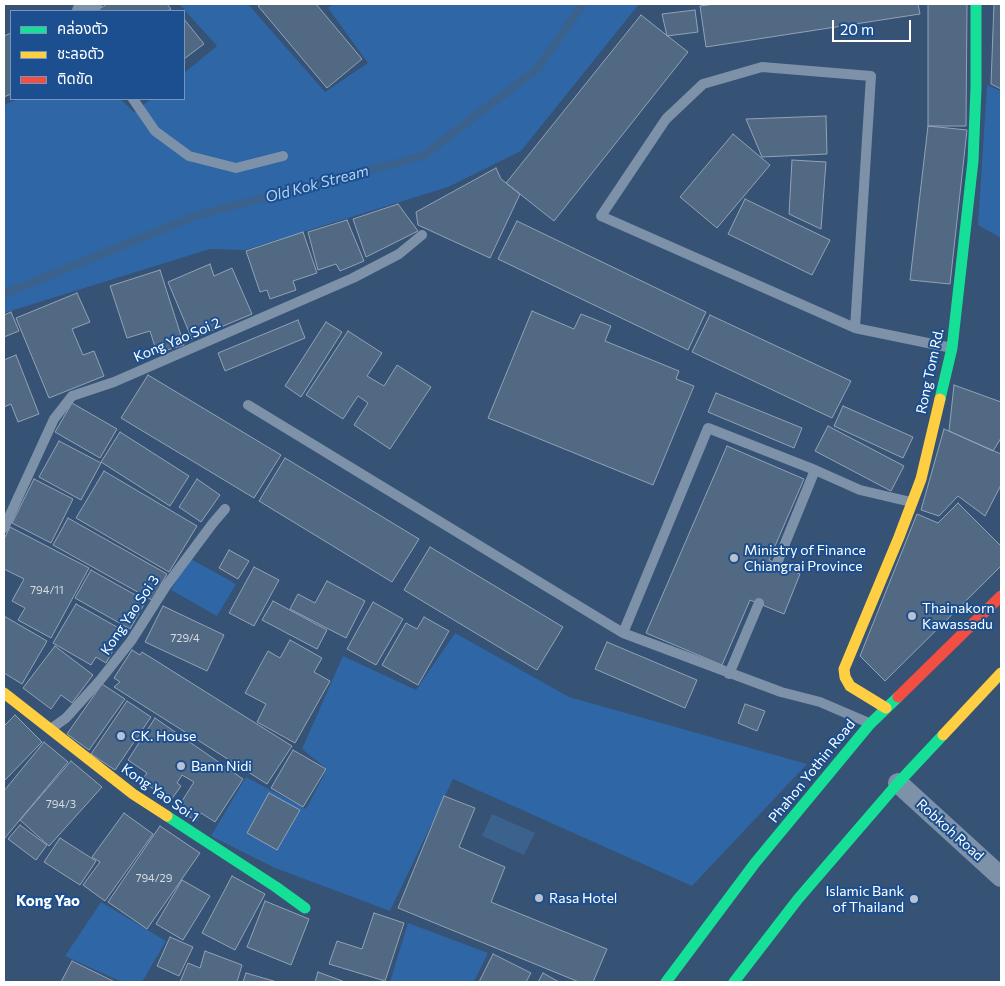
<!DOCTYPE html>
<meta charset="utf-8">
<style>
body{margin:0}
#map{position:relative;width:1005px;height:986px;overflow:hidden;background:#365274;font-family:Commissioner,"Noto Sans Thai",sans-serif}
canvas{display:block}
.frame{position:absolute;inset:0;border:5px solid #fff;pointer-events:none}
.legend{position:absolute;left:10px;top:10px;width:175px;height:90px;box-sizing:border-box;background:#1b4f8f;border:1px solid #7695bc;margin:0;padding:6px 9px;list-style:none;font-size:15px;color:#fff}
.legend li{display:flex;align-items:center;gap:10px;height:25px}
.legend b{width:25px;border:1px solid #7695bc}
.scale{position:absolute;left:832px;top:20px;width:79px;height:22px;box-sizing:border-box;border:2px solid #fff;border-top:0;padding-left:6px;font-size:15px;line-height:18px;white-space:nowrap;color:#fff;-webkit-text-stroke:4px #1b4f8f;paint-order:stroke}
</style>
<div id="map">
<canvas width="1005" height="986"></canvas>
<div class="frame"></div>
<ul class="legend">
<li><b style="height:6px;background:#16e098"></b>คล่องตัว</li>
<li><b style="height:6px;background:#ffcf43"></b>ชะลอตัว</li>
<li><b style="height:6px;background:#f24e42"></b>ติดขัด</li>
</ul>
<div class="scale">20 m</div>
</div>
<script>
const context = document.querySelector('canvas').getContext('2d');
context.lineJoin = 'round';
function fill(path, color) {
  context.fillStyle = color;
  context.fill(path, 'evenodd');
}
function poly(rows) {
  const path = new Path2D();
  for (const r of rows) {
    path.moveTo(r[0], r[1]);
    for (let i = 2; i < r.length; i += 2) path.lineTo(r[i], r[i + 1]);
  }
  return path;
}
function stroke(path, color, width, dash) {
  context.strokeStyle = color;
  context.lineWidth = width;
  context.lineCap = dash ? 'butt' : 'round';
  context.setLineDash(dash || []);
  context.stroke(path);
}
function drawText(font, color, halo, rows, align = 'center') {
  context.font = font + ' Commissioner,sans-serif';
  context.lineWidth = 4;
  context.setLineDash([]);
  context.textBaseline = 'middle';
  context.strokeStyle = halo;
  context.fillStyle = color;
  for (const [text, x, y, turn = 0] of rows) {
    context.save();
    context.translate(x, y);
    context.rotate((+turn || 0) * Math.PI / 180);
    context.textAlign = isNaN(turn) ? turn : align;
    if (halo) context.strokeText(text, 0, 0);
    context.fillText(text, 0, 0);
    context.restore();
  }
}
const green = poly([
 [179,4,248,4,325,92,368,63,328,8,334,4,639,4,521,151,448,187,245,250,210,249,4,313,4,105,18,99,120,99,134,112,151,99,184,99,184,73,217,46],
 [987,85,1001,91,1001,238,978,225],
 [189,558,236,584,217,616,171,590],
 [455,633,569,697,807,764,692,886,453,779,390,911,275,868,211,836,246,777,306,809,327,769,302,749,343,656,416,690],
 [101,902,166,941,142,982,122,982,65,956],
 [408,923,488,953,474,982,390,982]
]);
const water = poly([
 [492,814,535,833,524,855,482,836]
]);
const stream = poly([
 [4,294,195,216,423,156,537,69,583,4]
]);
const building = poly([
 [107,4,167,4,171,9,167,11,96,11,107,4],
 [261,4,316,4,362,59,327,88,258,6,261,4],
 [715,4,918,4,920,14,706,47,700,6,715,4],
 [928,4,967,4,966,126,928,126,928,4],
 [994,4,1001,4,1001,89,991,84,994,4],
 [695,10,698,32,667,36,662,14,695,10],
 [641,15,688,52,554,221,506,183,641,15],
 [184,19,204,44,184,59,184,19],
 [11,33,11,94,4,97,4,36,11,33],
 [826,116,827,154,762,157,746,119,826,116],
 [928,126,967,130,950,284,910,280,928,126],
 [733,134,770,165,717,228,680,197,733,134],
 [792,160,826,162,821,229,789,214,792,160],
 [496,168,501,179,520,194,490,258,418,225,416,212,496,168],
 [745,199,830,240,812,275,728,234,745,199],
 [398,204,418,231,366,257,353,219,398,204],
 [347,220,364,261,340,271,336,264,318,270,308,232,347,220],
 [517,221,706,312,688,350,498,259,517,221],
 [303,232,317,273,293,281,296,290,270,299,267,290,260,292,246,251,303,232],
 [210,264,214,276,232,268,252,314,192,339,168,282,210,264],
 [160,270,184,345,157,353,150,331,127,338,110,286,160,270],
 [77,293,90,322,72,329,83,355,94,351,104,376,49,398,16,318,77,293],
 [532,311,574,329,581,314,611,326,605,341,679,371,676,379,694,386,653,485,488,418,532,311],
 [11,312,19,331,4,337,4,315,11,312],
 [710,315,851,381,832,418,692,352,710,315],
 [298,320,305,338,225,371,218,353,298,320],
 [326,322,342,332,301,397,285,386,326,322],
 [348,331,382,353,367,376,384,386,397,365,431,387,390,449,354,425,368,403,358,396,343,419,306,395,348,331],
 [16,355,39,414,18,422,11,404,4,407,4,360,16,355],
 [148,375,281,455,254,498,121,418,148,375],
 [954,385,1001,402,1001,438,993,451,949,431,954,385],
 [716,393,802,428,794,448,708,412,716,393],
 [72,403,117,429,100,458,55,432,72,403],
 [843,406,913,437,903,458,834,426,843,406],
 [828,426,904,466,891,491,815,451,828,426],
 [944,429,1001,454,1001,485,985,516,958,496,939,516,921,510,944,429],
 [120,432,189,476,170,506,101,462,120,432],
 [59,441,101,463,81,500,39,477,59,441],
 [727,446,804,479,769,560,800,574,784,614,750,600,722,665,646,633,727,446],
 [285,458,419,539,392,582,259,501,285,458],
 [104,471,197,526,169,572,76,518,104,471],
 [34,479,73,499,51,543,12,523,34,479],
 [197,479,220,495,201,522,179,507,197,479],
 [958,503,1001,546,1001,566,885,681,860,656,917,514,938,523,958,503],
 [68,518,167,574,152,600,53,545,68,518],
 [10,527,89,568,51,638,18,620,25,608,12,601,24,579,4,569,4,539,10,527],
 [430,547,563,627,537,670,404,590,430,547],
 [229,550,249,561,238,579,219,568,229,550],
 [254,567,279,580,254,626,229,613,254,567],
 [91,570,146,601,130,629,75,598,91,570],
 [327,581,365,601,346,638,290,609,298,594,315,603,327,581],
 [273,601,327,630,317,649,262,620,273,601],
 [373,602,403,619,376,665,347,649,373,602],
 [76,604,124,631,106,663,96,657,91,665,53,643,76,604],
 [163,606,224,635,207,671,145,642,163,606],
 [4,616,47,641,22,684,4,673,4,616],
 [424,617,449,631,418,685,382,665,406,623,417,629,424,617],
 [290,640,322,658,314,672,330,681,295,743,257,722,266,704,245,693,268,651,280,658,290,640],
 [607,642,697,680,685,708,595,669,607,642],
 [55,646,93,675,72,703,61,695,51,709,23,688,55,646],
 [132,650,140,655,142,652,292,746,267,784,114,687,120,682,114,678,132,650],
 [102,684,125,699,89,750,67,734,102,684],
 [127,701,151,717,115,770,91,754,127,701],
 [745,704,765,711,757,731,738,723,745,704],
 [15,715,42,742,4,781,4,726,15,715],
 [155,718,243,779,215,822,201,813,196,821,177,809,194,782,182,775,177,783,181,786,171,800,141,781,147,773,128,760,155,718],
 [44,742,68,762,4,839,4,791,44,742],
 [293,750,326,769,303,807,271,788,293,750],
 [71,761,102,787,49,846,20,820,71,761],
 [269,793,300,810,277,850,247,833,269,793],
 [444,796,475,808,459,847,505,867,491,902,607,949,593,982,579,982,398,908,444,796],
 [124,813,153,834,105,901,83,885,100,862,92,857,124,813],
 [20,825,47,845,36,860,8,839,20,825],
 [160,826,200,853,147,929,108,902,160,826],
 [60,838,96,861,80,885,44,862,60,838],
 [232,876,265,894,235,950,202,933,232,876],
 [182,880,210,896,183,940,156,924,182,880],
 [265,901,309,919,291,965,247,947,265,901],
 [374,913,404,923,385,981,329,964,337,941,362,949,374,913],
 [170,937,193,947,179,976,157,966,170,937],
 [205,951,242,965,237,982,180,982,188,963,200,968,205,951],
 [493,954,531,973,526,982,479,982,493,954],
 [72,961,115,982,61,982,72,961],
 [318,972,345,982,315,982,318,972],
 [246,973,277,982,243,982,246,973],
 [543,973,559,982,538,982,543,973]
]);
const lane = poly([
 [133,99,155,131,189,156,236,168,283,156],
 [855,328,601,216,666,119,703,84,762,67,871,76,855,328,952,348],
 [248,405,623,633,781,692,820,702,869,723],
 [815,470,860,490,911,502],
 [4,528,54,419,72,396,114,382,353,278,399,254,422,235],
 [623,633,708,428,815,470,777,563],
 [729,674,759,603],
 [52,728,66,718,101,679,131,641,166,586,213,523,225,509]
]);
const street = poly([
 [82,11,92,4],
 [898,783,1001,877]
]);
const fast = poly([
 [940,399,952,348,973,161,976,88,976,4],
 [167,816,276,887,305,908],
 [666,982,755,863,870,724,898,697],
 [734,982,798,899,898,783,943,735]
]);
const slow = poly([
 [4,693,133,794,167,816],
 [886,708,850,686,845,677,844,669,899,537,921,479,940,399],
 [943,735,1001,673]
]);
const jam = poly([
 [898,697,1001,596]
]);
const markers = [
 [734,558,5,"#b9c2ce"],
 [912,616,5,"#b9c2ce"],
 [121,736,5,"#b9c2ce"],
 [181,766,5,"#b9c2ce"],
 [539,898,5,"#b9c2ce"],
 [914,899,5,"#b9c2ce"]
];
const numberNames = [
 ["794/11",47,590],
 ["729/4",185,638],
 ["794/3",61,804],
 ["794/29",154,878]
];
const streetNames = [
 ["Kong Yao Soi 2",177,340,-23],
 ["Rong Tom Rd.",930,371,-78],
 ["Kong Yao Soi 3",130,615,-56],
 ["Phahon Yothin Road",812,771,-51],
 ["Kong Yao Soi 1",160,793,35],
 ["Robkoh Road",950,830,42]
];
const poiNames = [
 ["Ministry of Finance",744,550],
 ["Chiangrai Province",744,566],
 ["Thainakorn",922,608],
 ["Kawassadu",922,624],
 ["CK. House",131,736],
 ["Bann Nidi",191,766],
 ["Islamic Bank",904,891,"right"],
 ["of Thailand",904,907,"right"],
 ["Rasa Hotel",549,898]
];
const waterNames = [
 ["Old Kok Stream",317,184,-15]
];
const neighbourhoodNames = [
 ["Kong Yao",48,901]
];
fill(green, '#2f66a5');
fill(water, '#3b618d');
stroke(stream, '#3b618d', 8);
fill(building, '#526984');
stroke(building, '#92a2b6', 1);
stroke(lane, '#7d92a8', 10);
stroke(street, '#7d92a8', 20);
stroke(fast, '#16e098', 11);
stroke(slow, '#ffcf43', 11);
stroke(jam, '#f24e42', 11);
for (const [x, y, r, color] of markers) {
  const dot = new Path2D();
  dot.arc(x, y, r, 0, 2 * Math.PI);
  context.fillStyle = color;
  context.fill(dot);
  stroke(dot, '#1b4f8f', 2);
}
drawText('11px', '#d4dae0', null, numberNames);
drawText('14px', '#fff', '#1b4f8f', streetNames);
drawText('14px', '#fff', '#1b4f8f', poiNames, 'left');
drawText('italic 15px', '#b5d3f5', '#1b4f8f', waterNames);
drawText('bold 15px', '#fff', '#1b4f8f', neighbourhoodNames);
</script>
